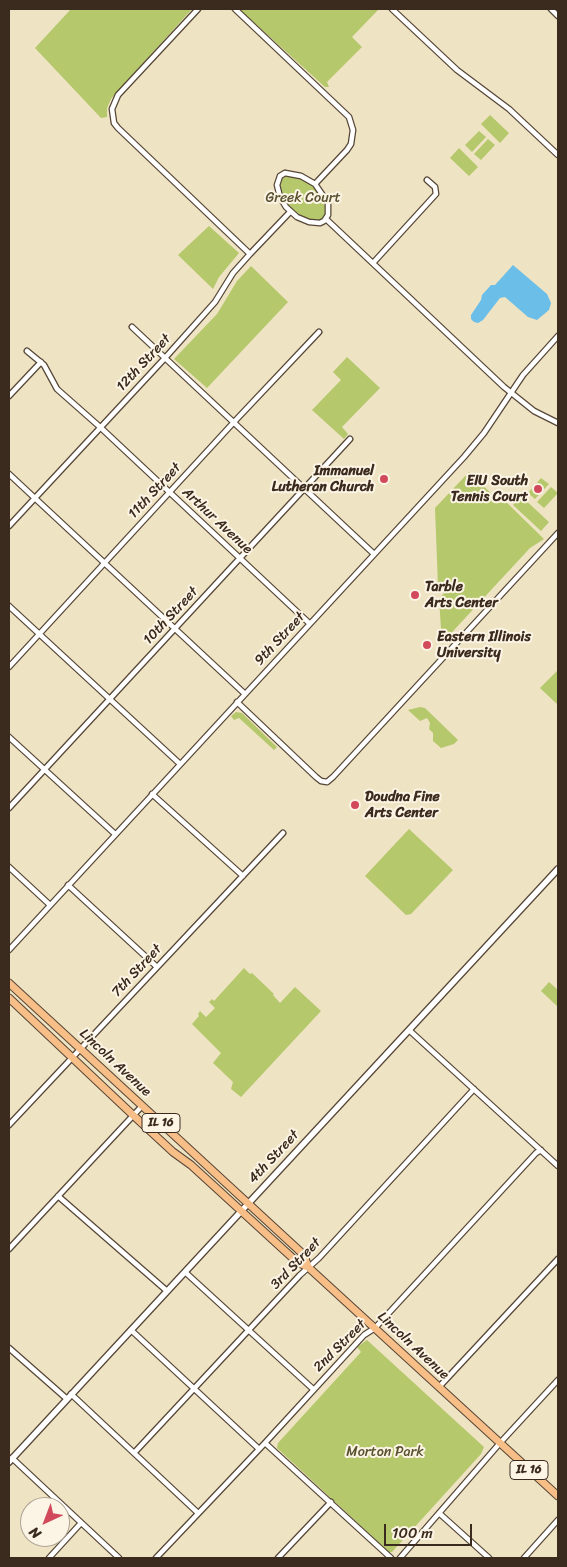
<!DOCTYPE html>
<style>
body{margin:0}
#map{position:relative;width:567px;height:1567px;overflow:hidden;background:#eee3c3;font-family:Sriracha,sans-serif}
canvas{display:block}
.frame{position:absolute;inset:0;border:10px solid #3b2a1e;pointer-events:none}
.north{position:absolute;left:20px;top:1497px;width:50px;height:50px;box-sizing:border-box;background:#fcf5e5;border:1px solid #afa495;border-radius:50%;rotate:223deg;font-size:14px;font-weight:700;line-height:20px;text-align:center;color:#3b2a1e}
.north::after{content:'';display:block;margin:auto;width:18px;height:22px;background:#d1495b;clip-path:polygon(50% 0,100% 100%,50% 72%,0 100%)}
.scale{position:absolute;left:384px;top:1524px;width:88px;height:22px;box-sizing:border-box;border:2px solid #3b2a1e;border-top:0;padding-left:6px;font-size:15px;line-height:18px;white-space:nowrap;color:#3b2a1e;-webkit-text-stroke:4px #fcf5e5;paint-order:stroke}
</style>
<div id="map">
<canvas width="567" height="1567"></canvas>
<div class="frame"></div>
<div class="north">N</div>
<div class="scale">100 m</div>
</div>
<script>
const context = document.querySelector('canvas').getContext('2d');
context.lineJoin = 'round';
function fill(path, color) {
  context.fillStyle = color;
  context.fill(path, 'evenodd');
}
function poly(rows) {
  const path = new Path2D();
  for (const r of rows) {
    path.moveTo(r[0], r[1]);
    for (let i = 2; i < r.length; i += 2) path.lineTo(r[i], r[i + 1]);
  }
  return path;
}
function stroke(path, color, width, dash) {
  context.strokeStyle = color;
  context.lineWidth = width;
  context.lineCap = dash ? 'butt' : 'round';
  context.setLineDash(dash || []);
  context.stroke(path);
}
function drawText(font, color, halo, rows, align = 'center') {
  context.font = font + ' Sriracha,sans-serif';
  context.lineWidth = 4;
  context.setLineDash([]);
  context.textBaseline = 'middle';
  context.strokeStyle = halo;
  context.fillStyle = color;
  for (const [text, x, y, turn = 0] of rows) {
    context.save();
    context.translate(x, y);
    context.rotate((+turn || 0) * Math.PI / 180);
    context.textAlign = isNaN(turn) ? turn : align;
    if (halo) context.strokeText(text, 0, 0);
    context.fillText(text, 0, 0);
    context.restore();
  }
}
const green = poly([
 [71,9,192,9,111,99,107,108,107,117,101,118,35,48],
 [239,9,379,9,352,37,362,47,327,82,329,87,325,87],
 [490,115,509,133,500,143,481,124],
 [479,131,486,137,472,152,465,145],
 [488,139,495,145,481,160,474,154],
 [459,148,478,167,469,176,450,158],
 [287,175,304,179,316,189,326,208,326,215,323,219,319,221,304,218,288,206,281,194,279,186,281,179],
 [209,226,239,253,219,277,213,289,178,255],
 [251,266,288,302,207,388,174,359,217,314,237,281],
 [347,357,380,388,342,427,348,434,344,439,312,410,341,380,333,372],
 [469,472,501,503,504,500,544,539,530,548,442,643,439,599,444,593,438,586,435,508],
 [541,478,549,484,535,499,528,493],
 [551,487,558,493,544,508,537,502],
 [521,496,549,522,541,531,513,505],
 [558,670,558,705,540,688],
 [420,707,425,708,458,740,454,744,441,748,433,741,433,733,429,729,430,723,427,718,420,721,408,710],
 [236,712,242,713,277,747,274,750,239,718,234,720,231,716],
 [409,829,453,870,411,914,406,915,365,876],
 [244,968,250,974,252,973,274,994,273,995,280,1003,295,987,321,1011,241,1097,231,1089,233,1082,213,1063,221,1053,192,1024,199,1016,198,1014,200,1011,206,1017,215,1008,209,1002,212,999,214,1001],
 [549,982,558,990,558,1007,541,991],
 [367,1340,484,1447,481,1454,392,1552,389,1552,277,1448,278,1443,361,1352,357,1347]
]);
const water = poly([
 [513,265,547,294,551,303,549,310,537,320,528,317,505,297,500,298,483,320,478,323,474,322,471,319,471,315,481,300,482,295,491,285,495,285]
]);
const minor = poly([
 [198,9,118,95,112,109,114,123,118,128,250,254],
 [235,9,349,117,353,130,351,144,347,150,315,184],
 [392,9,457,70,509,109,558,155],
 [551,9,558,16],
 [285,173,301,176,315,184,328,203,328,215,324,221,320,223,309,222,297,217,286,207,280,197,277,185,280,176,285,173],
 [326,219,504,387,534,411,558,423],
 [373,263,436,194,435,187,427,180],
 [132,327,374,554],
 [27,351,44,365,57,389,100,427,309,623],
 [9,396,41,362],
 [9,474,245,694],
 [9,526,165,358,215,302,233,273,250,254,290,212],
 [9,606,180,764],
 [9,667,234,422,319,332],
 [237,702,316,777,321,781,327,782,333,777,558,533],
 [9,737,115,834],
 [152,794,243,876],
 [9,808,350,439],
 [9,867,50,905],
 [68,885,157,967],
 [9,950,464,457,484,433,523,375,558,336],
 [409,1030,558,1166],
 [9,1125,283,833],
 [58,1196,167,1291],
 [9,1249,142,1106],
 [185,1272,313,1389],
 [131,1330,259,1449],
 [9,1348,67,1399],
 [439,1387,558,1259],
 [71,1394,198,1513],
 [265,1443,391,1558],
 [134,1453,300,1275,319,1258,474,1089],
 [12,1458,119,1558],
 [439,1513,489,1558],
 [49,1558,81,1523],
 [156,1558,265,1443,364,1335,375,1328,536,1153,541,1150],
 [278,1558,331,1502],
 [400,1558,500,1443,558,1380],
 [524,1558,558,1520]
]);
const tertiary = poly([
 [9,1462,558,869]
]);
const primary = poly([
 [9,983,304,1255,308,1267],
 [9,998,134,1116,173,1152,191,1165,297,1262,308,1267,558,1496]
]);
const markers = [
 [384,479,5,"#d1495b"],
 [538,489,5,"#d1495b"],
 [415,595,5,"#d1495b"],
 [427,645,5,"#d1495b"],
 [355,805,5,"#d1495b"]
];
const shields = [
 [161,1123,38],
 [529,1470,38]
];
const shieldNames = [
 ["IL 16",161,1123],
 ["IL 16",529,1470]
];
const parkNames = [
 ["Greek Court",303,198],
 ["Morton Park",385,1452]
];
const streetNames = [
 ["12th Street",144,363,-47],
 ["11th Street",155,491,-47],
 ["Arthur Avenue",217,521,43],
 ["10th Street",171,616,-47],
 ["9th Street",280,639,-47],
 ["7th Street",137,971,-47],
 ["Lincoln Avenue",115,1063,43],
 ["4th Street",274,1157,-47],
 ["3rd Street",296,1264,-46],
 ["2nd Street",340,1346,-45],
 ["Lincoln Avenue",413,1346,43]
];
const poiNames = [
 ["Immanuel",374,471,"right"],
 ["Lutheran Church",374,487,"right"],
 ["EIU South",528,481,"right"],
 ["Tennis Court",528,497,"right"],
 ["Tarble",425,587],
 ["Arts Center",425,603],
 ["Eastern Illinois",437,637],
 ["University",437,653],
 ["Doudna Fine",365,797],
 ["Arts Center",365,813]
];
fill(green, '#b5c86b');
fill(water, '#6bbee7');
stroke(minor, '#564637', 7);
stroke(tertiary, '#564637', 8);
stroke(primary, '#564637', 9);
stroke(minor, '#fff', 4.5);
stroke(tertiary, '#fff', 5.5);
stroke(primary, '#f7be87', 7);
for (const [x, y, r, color] of markers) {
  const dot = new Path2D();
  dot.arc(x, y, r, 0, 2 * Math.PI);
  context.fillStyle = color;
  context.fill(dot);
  stroke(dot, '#fcf5e5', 2);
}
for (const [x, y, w] of shields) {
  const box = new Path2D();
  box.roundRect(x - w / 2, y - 9.5, w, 19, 4);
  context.fillStyle = '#fcf5e5';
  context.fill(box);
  stroke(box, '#3b2a1e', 1);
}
drawText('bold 12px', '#3b2a1e', null, shieldNames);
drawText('14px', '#5a5231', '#fcf5e5', parkNames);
drawText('14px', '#3b2a1e', '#fcf5e5', streetNames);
drawText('bold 14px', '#3b2a1e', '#fcf5e5', poiNames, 'left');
</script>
